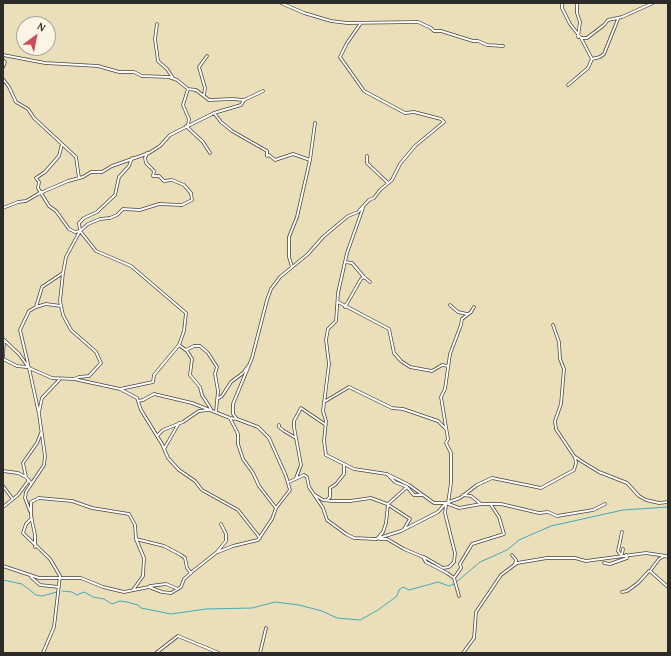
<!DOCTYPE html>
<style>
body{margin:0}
#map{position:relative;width:671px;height:656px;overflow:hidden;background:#ebdfba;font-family:"Gentium Book Plus",serif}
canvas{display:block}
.frame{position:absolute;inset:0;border:4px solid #2b2b2b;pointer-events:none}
.north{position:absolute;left:16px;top:16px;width:40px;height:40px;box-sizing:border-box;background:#fcf5e5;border:1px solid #a8a49b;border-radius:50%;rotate:32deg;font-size:11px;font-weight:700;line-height:16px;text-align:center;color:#2b2b2b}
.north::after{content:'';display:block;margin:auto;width:14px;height:18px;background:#d1495b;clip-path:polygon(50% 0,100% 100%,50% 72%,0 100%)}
</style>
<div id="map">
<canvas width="671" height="656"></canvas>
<div class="frame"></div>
<div class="north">N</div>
</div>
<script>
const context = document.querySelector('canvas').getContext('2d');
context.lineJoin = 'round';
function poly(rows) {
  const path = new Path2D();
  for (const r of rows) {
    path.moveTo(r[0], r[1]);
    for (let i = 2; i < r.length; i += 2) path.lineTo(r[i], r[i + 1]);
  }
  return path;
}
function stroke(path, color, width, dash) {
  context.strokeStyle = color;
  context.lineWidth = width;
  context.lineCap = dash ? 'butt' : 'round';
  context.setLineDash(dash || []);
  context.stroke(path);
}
const stream = poly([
 [3,580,22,584,36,595,42,596,57,592],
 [62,591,72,592,77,595,84,592,93,597,104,599,112,604,120,601,127,602,138,605,141,608,171,614,206,609,252,608,275,602,299,605,322,611,337,618,360,620,378,610,397,596,399,590,403,587,409,590,438,582,449,586,454,584,480,562,507,550,519,540,551,526,623,510,668,507]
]);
const street = poly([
 [281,3,304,13,331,21,347,23,418,22,431,28,434,31,441,31,473,41,478,41,487,45,503,46],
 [562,3,562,8,570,24,581,38,592,59,588,68,568,85],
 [577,3,577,13,580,22,578,37],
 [157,24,155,39,158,61,167,69,173,78],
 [581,38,587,38,604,25,608,20,622,17,653,3],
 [3,55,45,63,98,66,119,72,134,72,142,76,169,77,177,80,188,89,196,90,209,100,232,99,244,100],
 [592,59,600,57,604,54,618,19],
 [3,60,5,62,3,67],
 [3,79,9,87,16,102,28,109,34,118,62,144],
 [204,95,205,88,199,67,207,56],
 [214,113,221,122,232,131,267,151,267,156,269,155,275,160,293,154,310,160],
 [188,125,189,119,183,105,188,89],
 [186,126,203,142,210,153],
 [367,156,367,163,388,183],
 [3,208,18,202,26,201,38,194,68,181,83,177,91,172,102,172,112,166,149,153,160,146,170,135,214,113,241,105,244,100,263,91],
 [363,208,347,253,338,293,336,321,328,329,326,340,329,364,323,411,326,421,324,441,326,455,354,469,387,474,409,485,434,503,446,503,459,508,481,504],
 [80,231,88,224,100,219,110,218,117,215,123,209,140,210,159,204,182,205,192,200,191,193,184,185,172,180,164,181,159,176,153,176,154,171,146,163,145,158,147,153],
 [345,262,352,263,364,277],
 [292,267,289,257,289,237,297,217,310,160,315,123],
 [63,273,60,301,63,315,71,330,96,352,101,363,89,376,79,377,74,379,52,378,29,368,20,330,29,311,36,307,42,287,63,273,66,257,80,231,75,232,69,229,56,211,49,206,41,193,38,188,39,182,36,178,45,172,59,156,62,144,76,157,79,178],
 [338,302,389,329,394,353,401,361,410,367,432,371,442,365,448,366],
 [450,305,458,312,467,314],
 [36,307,46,304,61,306],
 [345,307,361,279,364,277,370,282],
 [553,325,559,342,560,359,564,369,561,404,555,421,556,429,574,456,581,461,599,472,627,483,639,496,646,500,659,503,668,502],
 [3,339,19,354,29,368,39,414,45,456,44,465,26,492,25,498,30,511],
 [179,345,187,351,192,359,190,375,200,387,202,395,211,409],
 [186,350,194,346,200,346,208,353,217,367,215,374,218,391,216,412],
 [3,357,4,340],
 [3,359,17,366,27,367],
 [74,379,120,389,137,398,141,410,162,444,168,458,179,470,195,481,202,490,238,510,260,538],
 [120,389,153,382,154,375,179,345,184,331,186,313,131,266,96,251,80,231,79,223,84,218,97,212,115,195,119,177,129,166,132,158],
 [137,398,138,401,143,400,154,394,192,403,230,418,237,419,233,414,233,404,252,358,267,300,271,289,280,277,308,254,323,237,348,216,358,212,369,200,374,198,380,190,392,180,400,164,415,146,444,122,441,119,414,112,405,113,364,91,340,57,347,43,361,23],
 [217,399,222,396,231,382,243,373,249,365],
 [324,402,349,387,392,408,403,409,438,421,446,429],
 [39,412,42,398,60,379],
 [230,418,238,434,238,444,243,459,253,473,259,486,276,508],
 [279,425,279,427,284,431,296,438],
 [157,436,163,430,183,422,199,411,208,410],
 [164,449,179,423],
 [3,471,18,473,26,477,31,483],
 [387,474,395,482,407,487],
 [26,477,23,463,37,443,41,433],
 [296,478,301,465,294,427,294,421,301,408,326,425],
 [289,482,304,475,307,477,309,487,323,508,327,520,346,534,354,538,375,539],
 [3,486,12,498],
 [315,495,323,500,332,501,350,501,371,498,387,504,410,519,404,529],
 [463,495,471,496,481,504,501,504,539,513,548,512,557,516,593,510,605,504],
 [327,500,330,497,330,488,336,484,344,474,344,465],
 [448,503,451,483,451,453,446,443,448,439,441,397,445,389,450,354,461,325,462,319,471,312,474,307],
 [3,507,18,495,29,480],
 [32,518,26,524,23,533,50,559,60,576,54,627,43,653],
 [376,539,401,531,438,512,446,503,460,498,477,485,492,478,541,488,574,470,576,463,575,457],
 [377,539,383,532,386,523,388,504,407,487,414,495,422,495],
 [380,539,387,539,404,549,423,557,426,562,447,573,454,578,459,596],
 [35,547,35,535,31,516,31,502,39,498,72,501,92,508,129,514,135,525,136,539,164,546,181,555,185,558,187,568,191,573],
 [218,552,233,546,258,540,272,519,276,508,290,490,286,476,269,438,258,427,237,419],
 [622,554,623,549],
 [512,555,516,560,515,564],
 [621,555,618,551,622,532],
 [424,557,443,568,449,567,454,562,455,553,445,513,446,505],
 [668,557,664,556,659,559,650,571,668,587],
 [604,563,610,564,627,558,626,555],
 [3,566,39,578,81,578,103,587,124,592,149,587,162,592,171,593,181,587,184,579,193,571,217,552,226,541,226,534,221,524],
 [31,577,40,585,59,587],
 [454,578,461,568,460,564,472,544,504,534,499,517,491,505],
 [150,586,166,584,178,589],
 [133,590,143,576,144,558,136,539],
 [622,592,627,591,638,583,649,571],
 [156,653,178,636,219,653],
 [260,653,266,628],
 [463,653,474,638,476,612,501,575,517,563,547,558,575,558,586,561,646,553,666,556]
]);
stroke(stream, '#3eabbd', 1);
stroke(street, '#484640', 3.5);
stroke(street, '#fff', 2);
</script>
